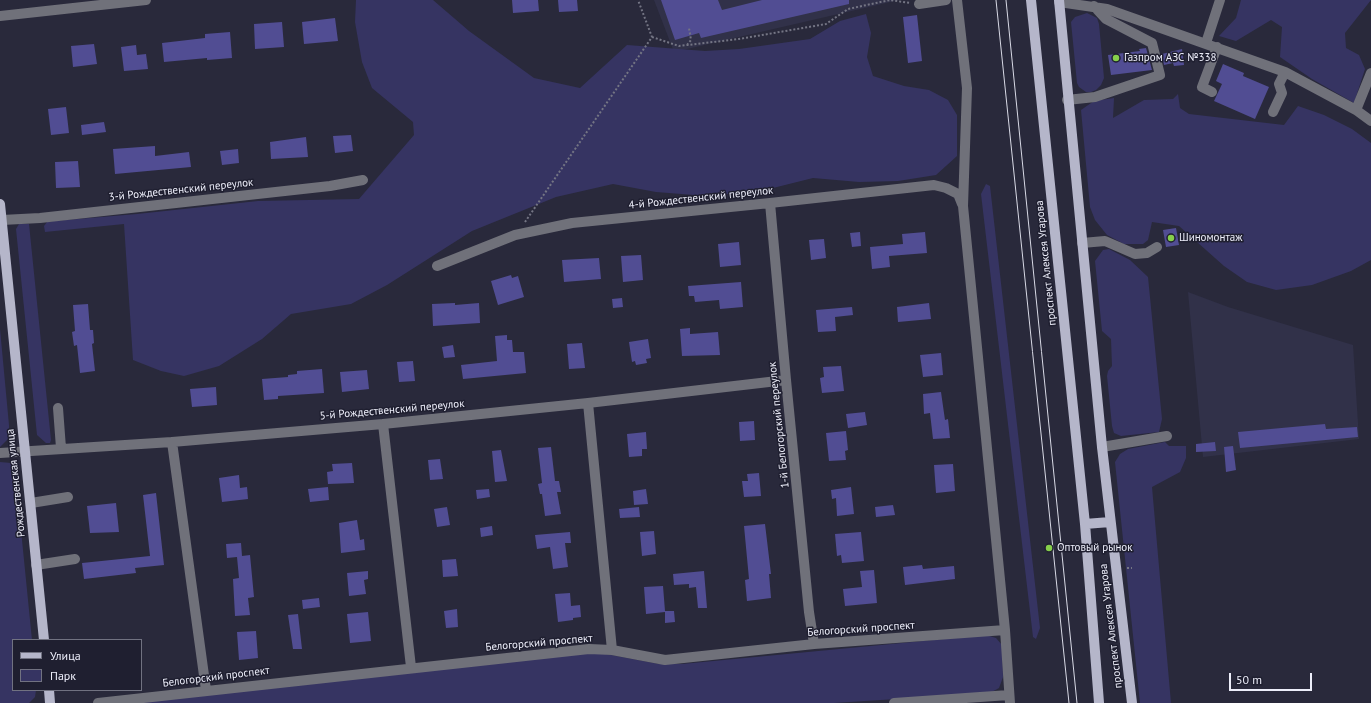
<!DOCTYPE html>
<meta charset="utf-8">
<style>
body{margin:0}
#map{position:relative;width:1371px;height:703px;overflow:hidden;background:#29293b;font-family:"PT Sans",sans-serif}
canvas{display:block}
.legend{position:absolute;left:12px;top:639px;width:130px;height:52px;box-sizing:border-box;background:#1f1f30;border:1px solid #717281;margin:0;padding:5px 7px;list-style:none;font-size:12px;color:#edeefa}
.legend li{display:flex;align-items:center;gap:8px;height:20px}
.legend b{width:20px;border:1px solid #717281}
.scale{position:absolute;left:1229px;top:673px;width:83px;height:18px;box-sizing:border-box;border:2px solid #edeefa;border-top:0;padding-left:5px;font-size:12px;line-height:14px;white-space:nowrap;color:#edeefa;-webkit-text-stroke:3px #1f1f30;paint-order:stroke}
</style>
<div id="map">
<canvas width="1371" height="703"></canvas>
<ul class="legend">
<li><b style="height:5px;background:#b5b6ca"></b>Улица</li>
<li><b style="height:11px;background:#363462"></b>Парк</li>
</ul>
<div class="scale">50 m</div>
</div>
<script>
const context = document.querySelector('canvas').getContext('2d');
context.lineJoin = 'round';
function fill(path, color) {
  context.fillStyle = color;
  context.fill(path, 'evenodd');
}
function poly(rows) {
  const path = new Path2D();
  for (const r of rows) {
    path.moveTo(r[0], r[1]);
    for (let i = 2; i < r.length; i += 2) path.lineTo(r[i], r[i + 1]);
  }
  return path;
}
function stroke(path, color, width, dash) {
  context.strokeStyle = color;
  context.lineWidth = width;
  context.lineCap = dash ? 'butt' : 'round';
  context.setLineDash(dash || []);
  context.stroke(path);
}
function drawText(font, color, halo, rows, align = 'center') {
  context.font = font + ' "PT Sans",sans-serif';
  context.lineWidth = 3;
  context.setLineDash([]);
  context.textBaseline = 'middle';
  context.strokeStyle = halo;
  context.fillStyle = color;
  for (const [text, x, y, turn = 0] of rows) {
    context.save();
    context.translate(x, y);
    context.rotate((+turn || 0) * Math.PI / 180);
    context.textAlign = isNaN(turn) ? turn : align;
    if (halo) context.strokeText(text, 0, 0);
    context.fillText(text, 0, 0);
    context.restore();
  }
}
const built = poly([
 [654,0,899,0,674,52],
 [1188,292,1228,307,1353,345,1359,439,1203,457]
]);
const green = poly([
 [356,0,433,0,469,31,534,78,580,88,627,45,705,51,739,49,810,39,840,21,866,14,871,33,867,57,873,76,904,86,929,90,948,100,957,115,957,156,936,175,898,181,859,182,813,178,761,191,707,196,656,192,613,184,556,197,472,231,387,285,351,304,291,314,262,339,219,366,184,376,161,371,133,360,124,224,45,232,44,226,47,222,54,221,137,214,258,201,359,199,414,135,413,122,372,88,362,62,355,22],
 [1241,0,1371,0,1345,33,1346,48,1359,55,1365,69,1354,103,1312,79,1280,57,1282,27,1271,20,1236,41,1219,36,1236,18],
 [1087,13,1097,18,1099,24,1104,78,1101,85,1096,90,1091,92,1086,92,1079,87,1077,83,1071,22,1075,17],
 [1178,94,1180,108,1189,114,1284,125,1298,106,1324,115,1352,129,1371,143,1371,260,1351,271,1312,285,1276,290,1247,282,1224,266,1179,226,1152,222,1148,240,1143,244,1124,244,1107,235,1095,220,1090,207,1081,110,1094,101,1114,98,1113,118,1144,100,1173,99],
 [986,184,990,186,1040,628,1036,639,1033,637,981,194],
 [19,224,29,224,51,440,50,443,46,443,37,435,16,229],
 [1109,249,1130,260,1148,277,1162,419,1159,432,1121,436,1114,433,1112,426,1107,376,1108,371,1112,366,1111,339,1102,331,1095,261,1103,250],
 [0,329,9,425,9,438,0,447],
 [1165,442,1169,446,1186,446,1186,458,1180,472,1152,487,1171,703,1140,703,1115,462,1120,454,1128,449],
 [0,462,11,463,15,470,32,640,13,640,13,690,36,690,35,697,29,703,0,703],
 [986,635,996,638,1002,645,1003,677,999,688,990,693,834,703,129,703,595,652,659,664,682,664]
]);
const building = poly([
 [512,0,538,0,539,11,513,13],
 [558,0,577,0,578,11,559,12],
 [661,0,718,0,722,10,762,0,849,0,849,4,701,38,699,33,675,40],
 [917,15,922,61,908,63,903,17],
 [335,18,338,41,304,44,302,22],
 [282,22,284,47,255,49,254,24],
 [230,32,232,58,207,60,207,58,164,62,162,43,205,38,205,34],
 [94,44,97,64,73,67,71,46],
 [136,45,137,55,146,54,148,69,124,71,121,47],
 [1146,48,1152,70,1111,75,1108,55,1140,51,1139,49],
 [1182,49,1184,65,1174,66,1173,63,1164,65,1162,54],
 [1223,64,1244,73,1243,76,1269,87,1255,119,1214,101,1222,84,1216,81],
 [66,107,69,133,51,135,48,109],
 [104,122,106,132,82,135,81,125],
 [351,135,353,151,335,153,333,136],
 [306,137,308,157,271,159,270,142],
 [155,146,155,156,189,152,191,167,115,174,113,149],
 [238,149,239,163,222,165,220,151],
 [78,161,80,187,56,188,55,162],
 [1176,228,1179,245,1166,247,1163,230],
 [860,232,861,246,852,247,850,233],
 [925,232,927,253,889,256,890,267,872,269,870,247,903,244,902,234],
 [824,239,826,258,811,260,809,240],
 [739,242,741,265,720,267,718,244],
 [641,255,643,280,623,282,621,256],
 [599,258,601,279,564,282,562,260],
 [511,275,512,278,518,276,524,297,498,305,491,281],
 [741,282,743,307,720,309,719,300,695,302,694,296,689,296,688,286],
 [622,298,623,307,613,308,612,299],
 [455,303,455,305,479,303,480,323,433,326,432,304],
 [929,303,931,319,898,322,897,307],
 [88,304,90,330,93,330,94,343,92,344,95,371,80,373,77,345,74,346,72,332,75,331,73,305],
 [852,307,853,315,835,317,836,331,818,332,816,310],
 [690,328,690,334,718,332,720,355,682,356,680,329],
 [507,335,507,340,512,340,513,352,524,352,526,373,463,379,461,365,497,361,495,336],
 [648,339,651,358,646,359,647,363,636,365,635,361,632,362,629,342],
 [582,343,585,368,569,369,567,344],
 [453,345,455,357,444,358,442,347],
 [941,353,943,375,923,377,920,355],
 [413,361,415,381,399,382,397,362],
 [841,366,844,391,822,393,820,378,824,377,823,367],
 [322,369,324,393,278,396,278,399,264,400,262,379,288,377,288,375,297,374,297,371],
 [367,370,369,389,342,392,340,372],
 [216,387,217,405,192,407,190,389],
 [941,392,945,420,948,419,950,438,933,439,930,413,924,414,923,394],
 [865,412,867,425,848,428,846,414],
 [754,421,755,440,740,441,739,422],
 [1325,424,1326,429,1357,427,1358,437,1240,448,1238,432],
 [846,431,848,450,845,451,846,460,829,461,826,433],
 [646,432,647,449,642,449,642,456,629,457,627,434],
 [1215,442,1216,451,1196,452,1196,444],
 [1233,446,1236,470,1226,472,1224,447],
 [551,447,555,481,559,481,561,492,557,492,561,514,545,516,542,494,540,494,538,484,542,483,538,448],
 [501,450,507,481,495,482,492,451],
 [440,459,443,479,430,480,428,460],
 [352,463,354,483,328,484,327,472,333,471,332,464],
 [953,464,955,491,936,493,934,465],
 [759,473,761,496,744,497,742,481,748,481,747,474],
 [239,475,240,488,247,487,248,499,222,502,219,478],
 [328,487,329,500,310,502,308,489],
 [851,487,854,514,837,516,836,498,832,499,831,490],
 [489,489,490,497,477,499,476,490],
 [646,489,648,504,634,505,633,491],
 [156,493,164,565,135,568,136,573,84,579,82,563,150,556,143,495],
 [116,503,119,532,90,533,87,506],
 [893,505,895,515,876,517,875,507],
 [447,507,450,525,437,527,434,509],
 [639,507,640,517,620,518,619,509],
 [357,520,360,540,364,539,365,550,341,553,339,523],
 [765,524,771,574,769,574,771,598,747,601,745,580,749,579,744,526],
 [492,526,493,535,481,537,480,528],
 [654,531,656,554,642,556,640,532],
 [570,532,571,543,565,543,568,567,553,569,550,547,537,549,535,535],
 [861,532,864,561,842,563,841,555,837,556,835,534],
 [241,543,242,556,250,555,254,597,248,598,250,615,235,616,233,579,239,578,237,557,227,558,226,544],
 [456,559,458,576,443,577,442,560],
 [922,565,923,569,954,566,955,579,905,585,903,567],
 [874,570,877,603,845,606,843,589,862,587,860,571],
 [368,571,368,579,364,580,366,594,349,596,347,573],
 [704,571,707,608,698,608,696,587,689,588,689,584,674,585,673,574],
 [663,586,665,611,674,611,675,622,665,623,665,612,646,614,644,587],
 [570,593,571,606,580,605,581,617,573,618,573,620,558,622,555,594],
 [319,598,320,607,303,609,302,600],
 [457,609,458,627,446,628,444,611],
 [368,612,371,641,350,643,347,614],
 [298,614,302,649,293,649,288,615],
 [256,631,258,658,239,660,237,632]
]);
const path = poly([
 [652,37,679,46,739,39,826,24,848,9,890,0,910,3],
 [687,45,691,40,689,28],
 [525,222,652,37,638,0],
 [1127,568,1132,568]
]);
const minor = poly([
 [957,0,967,88,963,206,1005,630,1010,703],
 [1059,2,1107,9,1285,72,1356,110,1371,121],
 [919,4,946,0],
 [0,16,146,0],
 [1206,43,1220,0],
 [1212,92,1202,87,1217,47],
 [1067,100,1095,97,1160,75,1152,43,1106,19,1094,6],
 [1356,110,1371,73],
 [1273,112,1282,93,1279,84,1285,72],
 [770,203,786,380,809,612,814,644],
 [2,220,40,218,330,186,363,180],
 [1082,243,1105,241,1135,254,1147,253,1157,247],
 [437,266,515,235,572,223,770,203,934,185,946,188,958,194,962,204],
 [588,403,612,650],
 [58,408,61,448],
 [383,424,411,667],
 [172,442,206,690],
 [1102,447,1167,436],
 [0,453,172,442,383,424,588,403,786,380],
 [31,503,68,497],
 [36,565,75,559],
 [98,703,589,649,612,650,665,660,814,644,1005,630],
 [894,703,1009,695]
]);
const major = poly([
 [1031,0,1085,524,1099,703],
 [1059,0,1102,447,1132,703],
 [0,204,44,640],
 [1085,524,1110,522],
 [49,690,50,703]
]);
const tram = poly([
 [996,0,1069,703],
 [1006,0,1077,703]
]);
const markers = [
 [1116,58,4,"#86cf4b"],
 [1171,238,4,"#86cf4b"],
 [1049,548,4,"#86cf4b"]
];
const poiNames = [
 ["Газпром АЗС №338",1124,58],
 ["Шиномонтаж",1179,238],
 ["Оптовый рынок",1057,548]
];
const streetNames = [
 ["3-й Рождественский переулок",181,190,-6],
 ["4-й Рождественский переулок",701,198,-6],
 ["проспект Алексея Угарова",1046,263,-96],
 ["5-й Рождественский переулок",392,410,-5],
 ["1-й Белогорский переулок",779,425,-96],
 ["Рождественская улица",16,483,-96],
 ["проспект Алексея Угарова",1111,626,-97],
 ["Белогорский проспект",861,629,-4],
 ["Белогорский проспект",539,643,-5],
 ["Белогорский проспект",216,677,-7]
];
fill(built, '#313149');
fill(green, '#363462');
fill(building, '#514d93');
stroke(path, '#747584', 2, [2, 2]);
stroke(minor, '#70717a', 10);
stroke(major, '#b5b6ca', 10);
stroke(tram, '#d9dae6', 1);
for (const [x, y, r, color] of markers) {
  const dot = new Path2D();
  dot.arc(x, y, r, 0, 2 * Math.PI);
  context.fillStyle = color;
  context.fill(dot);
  stroke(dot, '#1f1f30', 1.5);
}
drawText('11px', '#edeefa', '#1f1f30', poiNames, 'left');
drawText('11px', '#edeefa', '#1f1f30', streetNames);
</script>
